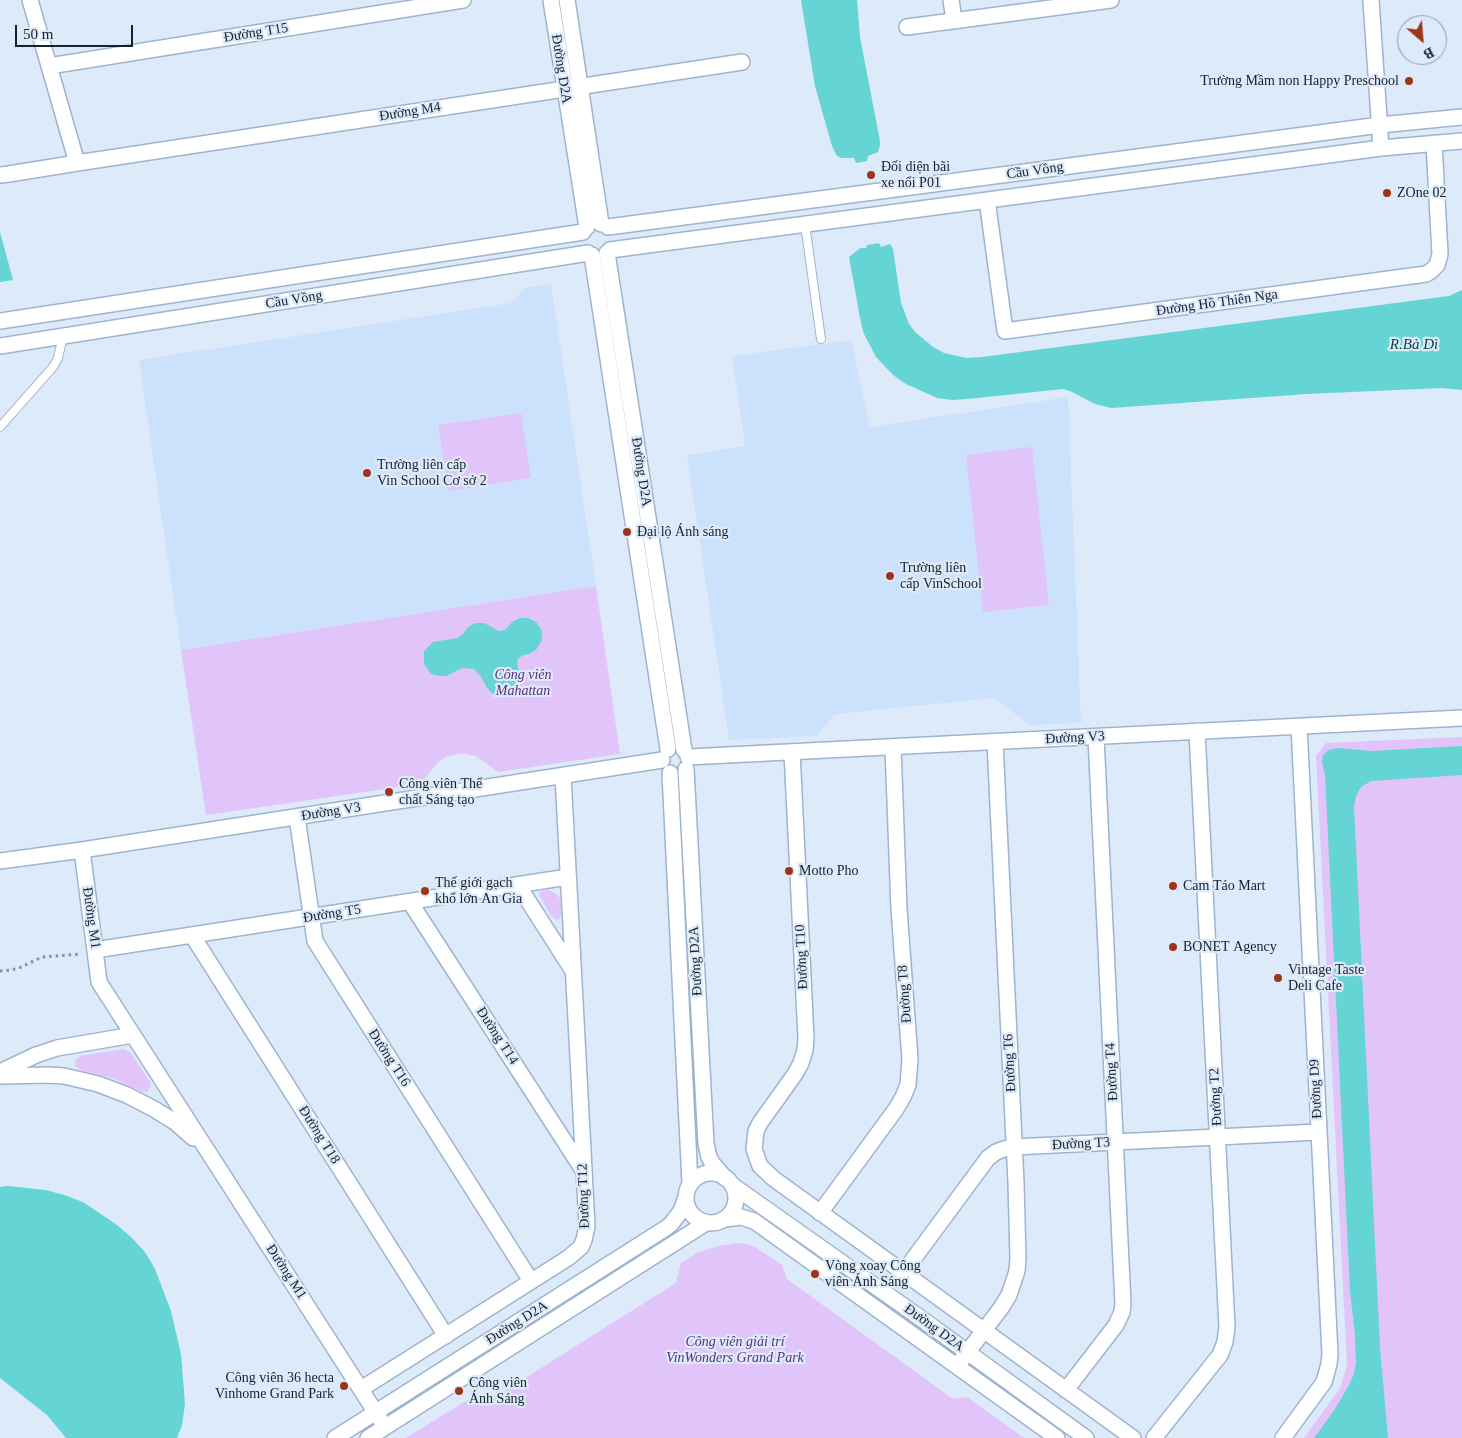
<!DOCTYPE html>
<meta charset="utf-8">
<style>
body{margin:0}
#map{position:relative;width:1462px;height:1438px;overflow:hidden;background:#ddeafa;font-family:Georgia,serif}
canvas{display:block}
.north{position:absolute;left:1397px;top:15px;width:50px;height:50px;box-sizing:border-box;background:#ddeafa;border:1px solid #8e99a7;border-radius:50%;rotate:153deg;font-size:14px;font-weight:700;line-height:20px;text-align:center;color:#18202a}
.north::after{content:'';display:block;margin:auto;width:18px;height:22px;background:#9d351b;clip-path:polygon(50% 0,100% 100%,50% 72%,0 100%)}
.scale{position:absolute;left:15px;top:25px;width:118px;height:22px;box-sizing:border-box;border:2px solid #18202a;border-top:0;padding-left:6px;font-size:15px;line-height:18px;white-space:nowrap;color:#18202a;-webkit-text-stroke:4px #ddeafa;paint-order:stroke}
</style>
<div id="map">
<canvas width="1462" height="1438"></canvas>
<div class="north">B</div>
<div class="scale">50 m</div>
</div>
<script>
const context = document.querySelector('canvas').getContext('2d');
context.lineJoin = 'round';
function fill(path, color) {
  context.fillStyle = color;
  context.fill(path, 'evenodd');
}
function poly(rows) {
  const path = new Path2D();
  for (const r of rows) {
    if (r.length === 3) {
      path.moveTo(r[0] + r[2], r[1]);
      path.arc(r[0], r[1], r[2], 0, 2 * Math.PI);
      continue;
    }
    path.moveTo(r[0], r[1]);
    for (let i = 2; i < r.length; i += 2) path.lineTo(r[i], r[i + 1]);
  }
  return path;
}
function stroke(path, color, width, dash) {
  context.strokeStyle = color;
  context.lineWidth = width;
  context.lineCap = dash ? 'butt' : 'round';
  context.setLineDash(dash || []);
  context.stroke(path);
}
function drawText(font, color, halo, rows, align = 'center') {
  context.font = font + ' Georgia,serif';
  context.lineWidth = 4.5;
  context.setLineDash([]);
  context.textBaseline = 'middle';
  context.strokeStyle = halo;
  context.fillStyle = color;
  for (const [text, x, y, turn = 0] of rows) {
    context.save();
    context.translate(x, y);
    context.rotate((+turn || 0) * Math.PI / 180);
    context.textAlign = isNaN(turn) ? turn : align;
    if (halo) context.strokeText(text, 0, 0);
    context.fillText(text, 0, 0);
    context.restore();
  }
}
const built = poly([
 [551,284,596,586,181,650,139,360,511,303,525,288],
 [851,340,870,427,1068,397,1081,723,1030,725,994,698,835,714,817,736,729,740,687,455,745,446,732,356]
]);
const green = poly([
 [521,413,531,478,449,491,438,425],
 [1032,447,1049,605,983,612,966,455],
 [596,586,620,754,498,772,476,756,461,753,446,757,439,761,420,784,206,815,181,650],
 [1462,737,1462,1438,1304,1438,1340,1388,1344,1376,1347,1364,1316,756,1326,743],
 [549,890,557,895,560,898,562,913,560,918,557,920,552,917,539,895,540,892,542,891],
 [124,1049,130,1052,150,1082,151,1086,147,1092,143,1092,112,1078,81,1070,75,1066,75,1061,80,1056],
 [737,1243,746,1244,755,1247,782,1265,787,1279,953,1399,967,1397,1024,1438,406,1438,469,1399,487,1402,676,1283,681,1263,697,1253,718,1246]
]);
const water = poly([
 [801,0,857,0,860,37,880,141,880,145,878,152,868,156,867,161,856,163,854,158,842,158,837,156,832,146,815,86],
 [0,232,13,280,0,282],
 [879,243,881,247,890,244,893,249,901,303,909,324,915,332,933,347,944,353,967,358,982,357,1449,296,1462,290,1462,390,1442,388,1307,394,1111,408,1095,404,1070,391,1063,389,968,399,952,400,937,398,906,384,893,375,876,357,864,334,861,323,849,257,860,248,866,248,867,245],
 [520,618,528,618,536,622,541,629,542,640,536,650,529,654,523,655,518,659,517,664,520,675,520,683,517,689,511,694,504,697,493,694,487,688,480,675,474,669,462,668,446,676,439,676,431,674,424,664,424,651,433,642,457,638,463,634,468,627,476,623,484,623,499,631,505,630,512,622],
 [1462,746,1462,775,1371,781,1361,787,1356,796,1354,806,1380,1348,1388,1438,1314,1438,1335,1409,1349,1385,1354,1374,1356,1363,1355,1335,1350,1291,1325,774,1322,763,1323,755,1329,750,1338,748,1371,751],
 [7,1186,46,1190,64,1195,83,1202,117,1225,131,1237,145,1252,155,1269,171,1311,181,1354,185,1404,182,1425,177,1438,66,1438,47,1415,0,1378,0,1187]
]);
const path = poly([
 [0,971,11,970,19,968,42,957,80,954]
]);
const lane = poly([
 [805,224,821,339],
 [0,427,53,367,58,358,63,336]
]);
const street = poly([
 [30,0,77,163,742,62],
 [551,0,587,227],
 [567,0,601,224],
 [951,0,954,20],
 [1371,0,1381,148],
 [907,27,1111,0],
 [49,66,463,0],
 [0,175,9,174,77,163],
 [987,200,1005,331,1426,274,1431,271,1437,265,1440,254,1434,143],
 [608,227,1380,125,1462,117],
 [610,250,1381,148,1462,141],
 [607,253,684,750],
 [592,255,668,749],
 [0,321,583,232],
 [0,346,588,253],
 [792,752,806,1038,805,1050,801,1063,795,1074,760,1123,756,1131,754,1149,760,1166,774,1179,1133,1438],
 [688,757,1462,718],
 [686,769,706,1144,709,1157,712,1163,725,1178],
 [670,773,690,1184],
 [297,817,315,941,531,1281],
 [82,850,99,982,385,1427],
 [0,861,82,850,662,760],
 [518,885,573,971],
 [410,902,583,1170],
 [192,935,446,1336],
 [95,950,568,877],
 [0,1072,36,1055,57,1048,133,1035],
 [0,1076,48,1075,64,1076,98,1084,127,1095,154,1109,175,1122,193,1138],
 [711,1198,25],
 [732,1185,919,1317,1086,1438],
 [820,1213,896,1109,903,1097,908,1085,910,1059,899,909,893,747],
 [725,1219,741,1217,754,1221,1057,1438],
 [903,1273,988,1158,996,1152,1004,1149,1014,1147,1318,1132],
 [957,1366,1001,1308,1009,1295,1017,1271,1018,1258,1016,1183,995,742],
 [361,1389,568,1258,581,1247,584,1240,587,1226,563,776],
 [1066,1390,1116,1325,1122,1312,1123,1304,1096,737],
 [335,1438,666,1228,671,1224,681,1211,686,1197],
 [368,1438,706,1223],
 [1154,1438,1220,1355,1225,1342,1227,1327,1197,731],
 [1283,1438,1324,1382,1329,1364,1330,1354,1299,726]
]);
const markers = [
 [1409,81,5,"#9d351b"],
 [871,175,5,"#9d351b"],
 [1387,193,5,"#9d351b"],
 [367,473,5,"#9d351b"],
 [627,532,5,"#9d351b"],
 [890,576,5,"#9d351b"],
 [389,792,5,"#9d351b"],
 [789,871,5,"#9d351b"],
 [1173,886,5,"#9d351b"],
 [425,891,5,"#9d351b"],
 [1173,947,5,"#9d351b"],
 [1278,978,5,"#9d351b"],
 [815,1274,5,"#9d351b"],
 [344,1386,5,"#9d351b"],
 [459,1391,5,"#9d351b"]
];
const streetNames = [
 ["Đường T15",256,33,-9],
 ["Đường D2A",561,69,81],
 ["Đường M4",410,112,-9],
 ["Cầu Vồng",1035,171,-8],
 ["Cầu Vồng",294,300,-9],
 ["Đường Hồ Thiên Nga",1217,303,-8],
 ["Đường D2A",641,472,81],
 ["Đường V3",1075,738,-3],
 ["Đường V3",331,812,-9],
 ["Đường T5",332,914,-9],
 ["Đường M1",91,918,82],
 ["Đường T10",802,957,-93],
 ["Đường D2A",696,961,-93],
 ["Đường T8",905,994,-94],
 ["Đường T14",497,1036,57],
 ["Đường T16",389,1058,57],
 ["Đường T6",1010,1063,-93],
 ["Đường T4",1112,1072,-93],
 ["Đường D9",1316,1089,-93],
 ["Đường T2",1216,1097,-93],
 ["Đường T18",319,1135,58],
 ["Đường T3",1081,1144,-3],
 ["Đường T12",584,1196,-92],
 ["Đường M1",286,1272,57],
 ["Đường D2A",517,1323,-32],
 ["Đường D2A",934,1328,36]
];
const poiNames = [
 ["Trường Mầm non Happy Preschool",1399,81,"right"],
 ["Đối diện bãi",881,167],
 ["xe nổi P01",881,183],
 ["ZOne 02",1397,193],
 ["Trường liên cấp",377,465],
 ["Vin School Cơ sở 2",377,481],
 ["Đại lộ Ánh sáng",637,532],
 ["Trường liên",900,568],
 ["cấp VinSchool",900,584],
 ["Công viên Thể",399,784],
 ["chất Sáng tạo",399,800],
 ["Motto Pho",799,871],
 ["Thế giới gạch",435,883],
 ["khổ lớn An Gia",435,899],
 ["Cam Táo Mart",1183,886],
 ["BONET Agency",1183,947],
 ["Vintage Taste",1288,970],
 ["Deli Cafe",1288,986],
 ["Vòng xoay Công",825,1266],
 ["viên Ánh Sáng",825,1282],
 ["Công viên 36 hecta",334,1378,"right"],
 ["Vinhome Grand Park",334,1394,"right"],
 ["Công viên",469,1383],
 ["Ánh Sáng",469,1399]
];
const parkNames = [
 ["Công viên",523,675],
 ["Mahattan",523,691],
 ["Công viên giải trí",735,1342],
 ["VinWonders Grand Park",735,1358]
];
const waterNames = [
 ["R.Bà Dì",1414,345]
];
fill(built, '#cce2fc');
fill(green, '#e1c4f9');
fill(water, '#64d4d4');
stroke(lane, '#9eb4cd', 10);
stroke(street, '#9eb4cd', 18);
stroke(path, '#85909d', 3, [2.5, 4]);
stroke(lane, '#fff', 8);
stroke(street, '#fff', 15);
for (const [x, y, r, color] of markers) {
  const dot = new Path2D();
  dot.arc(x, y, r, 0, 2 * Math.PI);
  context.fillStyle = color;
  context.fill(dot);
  stroke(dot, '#ddeafa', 2);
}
drawText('14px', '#18202a', '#ddeafa', streetNames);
drawText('14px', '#18202a', '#ddeafa', poiNames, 'left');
drawText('italic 14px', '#5d2e7c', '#ddeafa', parkNames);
drawText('italic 15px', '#0d4242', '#ddeafa', waterNames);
</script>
